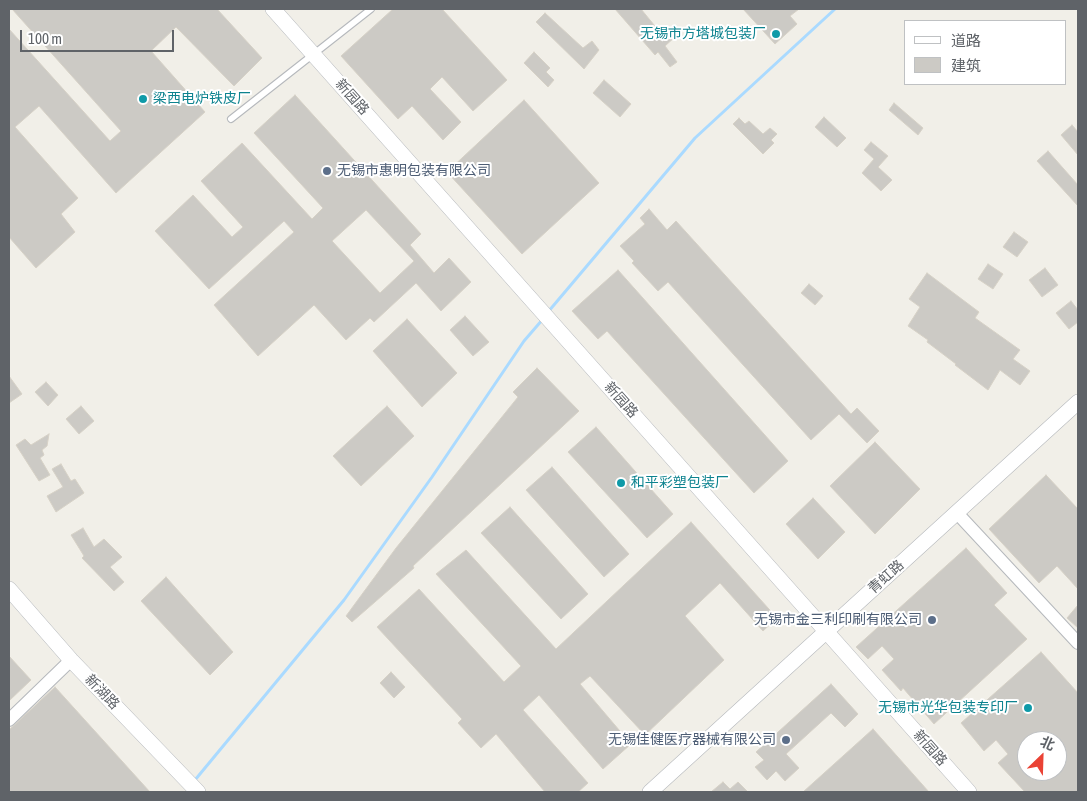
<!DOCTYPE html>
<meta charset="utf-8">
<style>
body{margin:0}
#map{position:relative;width:1087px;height:801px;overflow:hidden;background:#f1efe8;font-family:"Asap Condensed","Noto Sans SC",sans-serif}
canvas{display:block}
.frame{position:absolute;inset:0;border:10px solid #5f6368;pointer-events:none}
.legend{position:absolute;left:904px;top:20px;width:162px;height:65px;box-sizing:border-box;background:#fff;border:1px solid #bfc1c3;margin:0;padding:6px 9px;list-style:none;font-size:15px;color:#5f6368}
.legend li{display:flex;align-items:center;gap:10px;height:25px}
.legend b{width:25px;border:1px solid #bfc1c3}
.north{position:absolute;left:1017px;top:731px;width:50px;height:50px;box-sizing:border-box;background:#fff;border:1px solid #bfc1c3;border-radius:50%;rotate:24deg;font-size:14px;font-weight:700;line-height:20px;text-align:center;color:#5f6368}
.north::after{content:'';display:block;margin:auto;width:18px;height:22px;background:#ea4335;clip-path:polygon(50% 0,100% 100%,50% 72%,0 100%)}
.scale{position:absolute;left:20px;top:30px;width:154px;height:22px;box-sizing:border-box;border:2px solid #5f6368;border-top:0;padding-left:6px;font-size:15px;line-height:18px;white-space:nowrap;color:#5f6368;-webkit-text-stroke:4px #fff;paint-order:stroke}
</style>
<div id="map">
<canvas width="1087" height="801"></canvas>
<div class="frame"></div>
<ul class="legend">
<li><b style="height:6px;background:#fff"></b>道路</li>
<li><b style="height:14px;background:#cccac5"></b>建筑</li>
</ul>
<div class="north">北</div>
<div class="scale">100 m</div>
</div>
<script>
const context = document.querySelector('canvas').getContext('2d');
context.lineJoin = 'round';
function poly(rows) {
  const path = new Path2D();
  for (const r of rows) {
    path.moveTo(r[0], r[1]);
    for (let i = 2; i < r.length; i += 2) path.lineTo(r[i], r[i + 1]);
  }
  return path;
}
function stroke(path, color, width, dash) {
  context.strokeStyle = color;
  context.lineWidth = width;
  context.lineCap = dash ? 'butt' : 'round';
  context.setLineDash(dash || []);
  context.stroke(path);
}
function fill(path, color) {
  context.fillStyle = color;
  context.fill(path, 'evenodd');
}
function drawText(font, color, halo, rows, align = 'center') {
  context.font = font + ' "Asap Condensed","Noto Sans SC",sans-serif';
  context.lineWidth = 4;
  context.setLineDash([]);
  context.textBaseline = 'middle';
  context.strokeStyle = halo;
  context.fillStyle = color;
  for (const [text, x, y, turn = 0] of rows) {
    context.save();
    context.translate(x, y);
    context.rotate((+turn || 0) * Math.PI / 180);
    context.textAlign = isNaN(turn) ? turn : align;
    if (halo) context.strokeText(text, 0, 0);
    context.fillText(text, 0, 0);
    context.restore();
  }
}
const stream = poly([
 [548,312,695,138,835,9],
 [195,780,344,600,432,477,524,341,543,319]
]);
const building = poly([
 [12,9,217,9,262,58,234,86,176,27,151,51,205,112,116,193,39,106,15,127,78,198,61,214,75,232,36,268,9,237,9,29,110,141,121,131,12,9],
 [393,9,442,9,507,80,473,111,442,77,430,89,461,122,443,140,412,106,398,119,341,56,393,9],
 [615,9,641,9,659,31,666,25,676,36,665,46,677,62,670,67,658,52,655,55,615,9],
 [743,9,799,9,790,16,797,24,775,44,743,9],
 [545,13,583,48,592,41,599,50,584,69,536,22,545,13],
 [534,52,550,68,546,72,554,80,548,87,524,63,534,52],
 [604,80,631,104,620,117,593,93,604,80],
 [295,95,421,234,410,245,434,273,449,258,471,282,441,311,416,283,374,322,370,318,346,340,314,305,258,356,214,305,294,232,284,221,209,289,155,231,193,195,232,237,243,227,201,181,242,143,312,219,323,208,254,133,295,95],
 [366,210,414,261,380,293,332,241,366,210],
 [524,100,599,183,522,254,447,172,524,100],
 [894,103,923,128,918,135,889,110,894,103],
 [824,117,846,138,837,147,815,127,824,117],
 [739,118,745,124,749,121,763,134,770,128,777,134,771,140,774,143,763,154,733,124,739,118],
 [1072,125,1078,132,1078,155,1061,135,1072,125],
 [871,142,888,156,878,167,892,180,881,191,862,173,874,159,864,150,871,142],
 [1048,151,1078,185,1078,206,1037,161,1048,151],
 [649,209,667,230,676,221,851,414,857,408,879,431,867,443,839,414,811,440,668,282,658,291,632,263,634,261,620,246,645,224,640,218,649,209],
 [1014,232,1028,242,1017,257,1003,247,1014,232],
 [988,264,1003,274,993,289,978,279,988,264],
 [1045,268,1058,285,1042,297,1029,280,1045,268],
 [618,270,788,461,754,493,607,331,598,339,572,311,618,270],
 [927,273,979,312,975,318,1020,350,1013,359,1030,371,1020,385,1000,370,988,390,955,365,956,364,927,342,928,340,908,326,920,307,909,299,927,273],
 [809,284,823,296,815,305,801,293,809,284],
 [1071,301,1078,310,1078,322,1069,329,1056,313,1071,301],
 [465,316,489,342,473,356,450,330,465,316],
 [407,319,457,373,422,407,373,351,407,319],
 [537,368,579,411,413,566,414,568,352,622,346,616,396,548,518,397,513,392,537,368],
 [9,376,22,394,9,403,9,376],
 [46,382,58,395,48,406,35,392,46,382],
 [81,406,94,421,79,434,66,419,81,406],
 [387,406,414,436,361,486,333,456,387,406],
 [596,427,673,514,647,538,568,452,596,427],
 [49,434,47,446,42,450,44,455,40,458,50,475,39,481,16,445,25,439,31,445,49,434],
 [875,442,920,489,875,534,830,486,875,442],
 [61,464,71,481,75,479,84,493,56,512,47,496,63,487,52,469,61,464],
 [552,467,629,554,604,577,526,490,552,467],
 [1046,475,1078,509,1078,589,1057,566,1039,583,989,529,1046,475],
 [813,498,845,532,818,559,786,524,813,498],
 [510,507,588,594,561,619,481,533,510,507],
 [691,522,777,618,763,631,720,583,685,616,724,660,645,735,590,676,580,684,631,744,603,769,539,695,523,710,588,783,578,792,545,792,496,734,481,748,458,723,462,719,377,627,419,589,504,682,521,666,436,574,466,550,556,649,691,522],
 [83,528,94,547,104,539,122,557,110,567,124,582,114,591,82,558,84,556,71,535,83,528],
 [966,548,1007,593,994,605,1027,639,934,724,903,688,901,691,882,670,894,659,882,646,868,659,856,647,966,548],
 [166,577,233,652,210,675,141,601,166,577],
 [1078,605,1078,628,1067,618,1078,605],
 [1041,652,1078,693,1078,792,1025,792,998,763,1008,754,996,740,984,751,961,723,1041,652],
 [1027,741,1057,741,1057,771,1027,771,1027,741],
 [9,656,31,680,9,701,9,656],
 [391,672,405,687,394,698,380,683,391,672],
 [831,684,858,714,845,727,831,713,786,754,799,768,785,781,776,771,767,780,755,767,764,760,756,752,831,684],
 [55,687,150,792,9,792,9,730,55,687],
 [873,729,929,792,803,792,873,729],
 [723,782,730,789,738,782,748,792,711,792,723,782]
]);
const service = poly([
 [231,119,371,9]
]);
const minor = poly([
 [957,513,1078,643],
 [9,720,71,660]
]);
const tertiary = poly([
 [273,9,969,792],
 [9,589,71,660,198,792],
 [650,792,1078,402]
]);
const markers = [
 [776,34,5,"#0f9aa8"],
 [143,99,5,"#0f9aa8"],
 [327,171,5,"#5c6f8a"],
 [621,483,5,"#0f9aa8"],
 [932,620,5,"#5c6f8a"],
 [1028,708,5,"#0f9aa8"],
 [786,740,5,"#5c6f8a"]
];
const cultureNames = [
 ["无锡市方塔城包装厂",766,34],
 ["梁西电炉铁皮厂",153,99,"left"],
 ["和平彩塑包装厂",631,483,"left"],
 ["无锡市光华包装专印厂",1018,708]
];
const streetNames = [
 ["新园路",352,97,48],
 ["新园路",621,400,48],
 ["青虹路",886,577,-42],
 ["新湖路",102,692,46],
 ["新园路",930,748,48]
];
const serviceNames = [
 ["无锡市惠明包装有限公司",337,171,"left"],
 ["无锡市金三利印刷有限公司",922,620],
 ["无锡佳健医疗器械有限公司",776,740]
];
stroke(stream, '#aadaff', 3);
fill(building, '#cccac5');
stroke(building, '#d6d1c6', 1);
stroke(service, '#b5b8bc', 8);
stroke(minor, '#b5b8bc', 14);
stroke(tertiary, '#b5b8bc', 16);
stroke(service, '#fff', 6);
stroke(minor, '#fff', 12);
stroke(tertiary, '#fff', 15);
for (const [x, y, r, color] of markers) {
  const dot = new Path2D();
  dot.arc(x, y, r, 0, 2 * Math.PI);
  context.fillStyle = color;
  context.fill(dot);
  stroke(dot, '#fff', 2);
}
drawText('14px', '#0d838f', '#fff', cultureNames, 'right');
drawText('14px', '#5f6368', '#fff', streetNames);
drawText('14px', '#4e5e75', '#fff', serviceNames, 'right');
</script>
